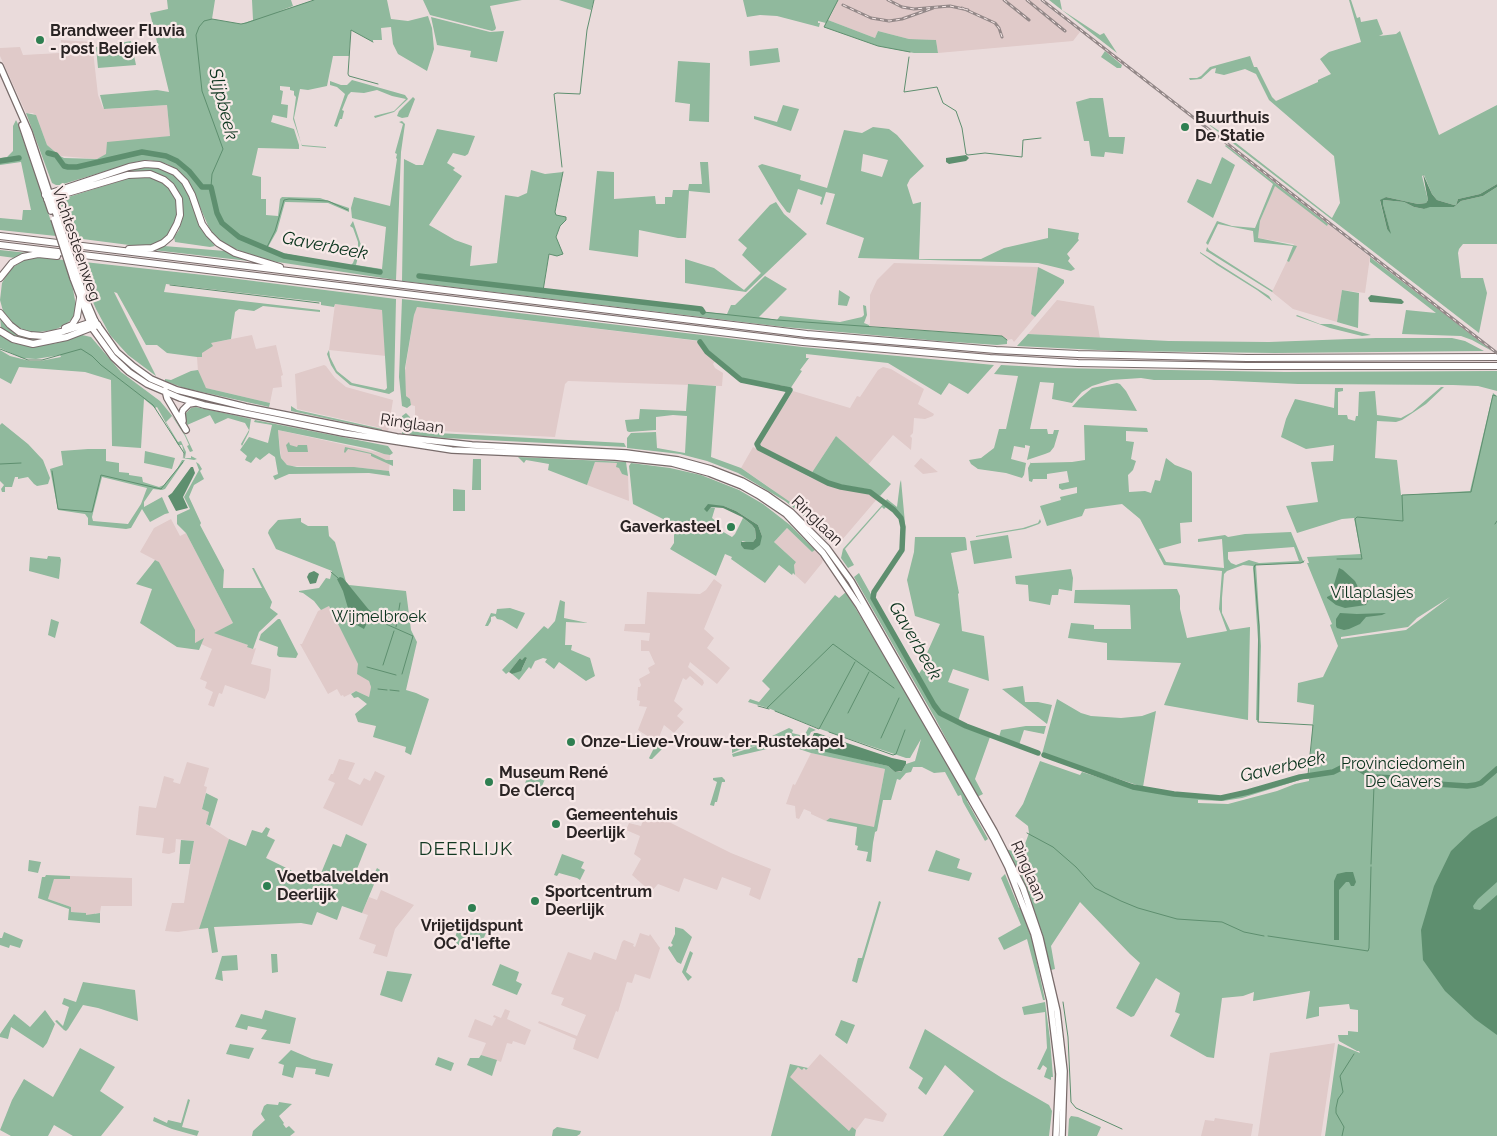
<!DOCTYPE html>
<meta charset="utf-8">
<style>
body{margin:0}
canvas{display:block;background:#eadbdb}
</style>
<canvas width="1497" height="1136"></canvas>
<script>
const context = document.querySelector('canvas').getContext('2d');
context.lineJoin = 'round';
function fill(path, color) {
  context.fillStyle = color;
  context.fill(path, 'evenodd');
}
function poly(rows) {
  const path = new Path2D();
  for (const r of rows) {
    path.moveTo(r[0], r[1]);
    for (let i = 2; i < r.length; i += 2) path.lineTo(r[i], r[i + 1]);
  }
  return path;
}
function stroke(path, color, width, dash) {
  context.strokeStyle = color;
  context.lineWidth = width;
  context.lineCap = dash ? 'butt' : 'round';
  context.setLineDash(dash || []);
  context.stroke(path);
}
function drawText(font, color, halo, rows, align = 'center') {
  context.font = font + ' Raleway,sans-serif';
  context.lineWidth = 4.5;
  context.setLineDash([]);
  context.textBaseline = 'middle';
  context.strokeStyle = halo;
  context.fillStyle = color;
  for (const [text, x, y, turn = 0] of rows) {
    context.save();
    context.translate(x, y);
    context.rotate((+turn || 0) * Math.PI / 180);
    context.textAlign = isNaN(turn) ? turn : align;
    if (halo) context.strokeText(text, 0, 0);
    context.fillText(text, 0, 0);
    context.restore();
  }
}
const built = poly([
 [838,0,1039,0,1080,32,1073,41,938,53,936,40,909,39,878,31,875,38,828,20],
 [61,40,92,42,98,95,103,108,105,109,167,105,170,136,153,138,97,159,60,156,47,145,37,118,33,113,26,113,0,56,0,48,20,47,23,55,60,53],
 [1275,185,1327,226,1328,224,1370,257,1365,293,1342,290,1337,322,1293,309,1272,292,1287,261,1289,262,1294,244,1258,238,1260,221],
 [894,263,1038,267,1031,314,1035,317,1014,342,1012,339,1007,340,1002,336,868,327,870,323,870,295,877,280],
 [1057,300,1094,306,1100,338,1028,334],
 [335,304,382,310,386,356,329,350],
 [417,307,698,341,702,349,715,361,713,364,715,368,723,373,722,386,568,381,565,384,555,437,456,432,419,429,415,423,415,406,411,405,410,399,406,396,404,377,414,315],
 [252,335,256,349,276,345,283,375,281,376,282,387,273,388,270,403,206,388,198,372,197,357,202,357,202,353,211,343],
 [324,365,326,366,335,378,346,387,393,400,388,432,381,430,381,428,297,409,295,374],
 [883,367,891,369,924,389,918,404,934,414,933,416,925,419,914,418,913,433,910,436,912,438,911,450,893,435,868,465,836,436,811,474,759,447,759,444,793,391,850,408,857,396,860,397,878,370],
 [278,430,390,455,389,471,354,467,290,466,287,465,281,458],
 [753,447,811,478,840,489,867,493,877,499,842,540,829,529,825,531,769,487,741,468],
 [921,458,938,472,923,474,914,466],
 [595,462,617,463,622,474,628,476,629,501,587,485],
 [171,519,180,536,186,533,233,623,215,633,248,645,248,647,253,649,256,648,251,664,271,669,269,690,265,699,225,685,222,694,219,693,214,707,208,705,213,692,205,688,207,682,200,679,212,649,201,644,203,640,195,643,159,562,140,552,154,528],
 [787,528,812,552,815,550,823,560,822,563,805,584,795,575,794,565,796,562,774,542],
 [714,579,722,585,704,629,714,638,707,648,730,668,717,684,690,662,688,667,703,680,704,683,702,686,690,676,686,680,683,678,674,701,683,709,677,716,684,722,674,733,664,725,657,742,638,730,647,707,639,706,640,701,637,700,638,687,640,687,641,685,639,679,650,673,648,668,655,664,649,651,641,651,641,640,649,641,650,633,624,631,625,624,645,624,647,592,700,594,706,590],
 [329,606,358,664,369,681,371,687,369,697,356,691,344,697,343,695,341,696,337,689,328,694,300,644,302,644,318,611],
 [811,753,885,769,874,828,830,818,826,821,811,814,811,812,804,809,799,819,796,818,795,806,786,804,793,784,795,785],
 [339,759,355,763,348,779,360,785,364,778,370,781,375,771,385,776,362,826,323,808,335,783,328,780,331,774,333,774],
 [187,762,209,768,204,786,207,787,202,809,209,812,206,824,229,839,199,929,178,932,165,931,172,903,184,903,194,841,176,839,175,852,169,854,162,853,164,838,136,835,139,806,156,808,164,776,174,779,173,782,180,784],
 [647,811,731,853,771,869,760,900,749,895,751,888,722,877,717,890,684,878,679,892,658,884,651,892,632,875,641,859,634,854,640,836,626,830,629,823,641,826],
 [70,876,132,878,132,906,101,906,100,913,95,913,95,915,86,915,86,913,71,912,71,907,48,899,54,878,69,879],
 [381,890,414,905,395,929,387,957,373,953,376,945,359,939,368,915,362,913,369,897,377,900],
 [640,933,649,936,650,934,660,948,650,979,635,974,632,983,627,982,618,1012,616,1011,598,1059,573,1049,576,1039,538,1023,539,1021,577,1036,586,1015,561,1005,564,998,551,994,568,952,591,960,594,952,616,960,622,942,624,940,634,944,633,946,635,947],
 [505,1009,510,1011,507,1019,531,1030,525,1045,513,1041,512,1044,507,1043,501,1062,481,1055,486,1043,468,1037,475,1019,492,1026,496,1018,493,1017,494,1015,501,1018],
 [1335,1043,1321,1136,1258,1136,1270,1053],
 [820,1054,887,1114,883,1122,865,1118,856,1130,852,1128,849,1131,789,1077,798,1067,806,1070],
 [1215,1118,1253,1124,1251,1136,1201,1136,1205,1120,1214,1121]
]);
const green = poly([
 [167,0,215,0,212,19,241,24,253,20,252,0,291,0,293,6,277,12,314,0,387,0,391,19,408,21,428,16,432,28,434,49,427,71,398,54,393,44,391,27,381,28,382,40,373,40,373,42,351,30,349,56,333,56,327,86,308,90,300,89,294,118,301,143,302,145,326,147,326,148,302,146,293,119,296,97,294,95,294,91,290,90,290,87,280,86,280,90,283,91,281,104,288,105,287,118,273,115,271,122,294,129,299,145,299,149,258,148,252,175,261,177,261,199,266,199,266,215,278,216,280,199,282,197,320,198,349,208,349,212,328,203,285,202,277,231,268,247,272,251,350,266,353,263,358,249,358,242,353,228,350,226,353,221,361,245,356,265,382,269,386,227,352,218,351,208,354,197,390,206,397,159,396,158,397,154,395,153,403,124,399,122,402,121,405,124,401,152,396,280,271,261,259,258,230,247,220,241,210,230,188,180,176,169,167,164,149,160,136,162,60,185,56,185,52,183,26,113,36,115,47,145,60,156,64,158,97,159,106,154,107,142,170,136,167,105,104,109,100,95,157,90,169,92,150,13,168,9],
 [423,0,522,0,490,6,496,28,495,30,492,31,430,15],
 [559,0,594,0,591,10],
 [743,0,838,0,828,20,875,38,878,31,909,39,936,40,938,53,914,53,878,46,824,27,826,23,818,21,818,23,820,23,819,27,777,16,760,15,747,17],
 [1049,0,1060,0,1062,10,1100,35,1104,33,1117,53],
 [1349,0,1351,0,1357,18,1360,17,1361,22,1377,19,1383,34,1379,36,1396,34,1400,31,1439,135,1497,105,1497,184,1480,194,1458,199,1456,205,1454,205,1437,200,1432,194,1424,175,1422,176,1428,200,1426,203,1418,204,1386,197,1380,201,1387,229,1390,231,1383,204,1383,200,1404,202,1414,207,1424,209,1430,206,1454,207,1461,201,1483,196,1497,187,1497,244,1463,244,1459,249,1458,253,1461,278,1483,278,1487,293,1479,333,1204,121,1227,136,1332,218,1340,203,1334,156,1269,100,1256,74,1245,69,1224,75,1215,73,1216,68,1212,69,1201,79,1190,80,1189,78,1197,78,1201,76,1210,67,1250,56,1254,67,1257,67,1272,97,1276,101,1318,82,1318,80,1331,74,1320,59,1329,52,1361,42],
 [431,17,490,32,504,31,497,62,470,57,471,51,437,45],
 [131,41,136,65,98,68,96,47],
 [778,48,780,62,750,66,749,51],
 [1105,51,1122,65,1121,68,1117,68,1101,57],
 [678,61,710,63,709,122,689,121,690,104,675,102],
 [352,80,405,95,408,99,394,112,375,118,374,116,394,111,406,99,392,96,377,90,364,93,351,92,348,95,342,110,344,111,342,119,340,119,337,127,334,126,345,94,337,87,330,85,330,81,341,85,347,85],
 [413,97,415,99,408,117,402,118,397,116,399,111],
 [1090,98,1103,98,1109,137,1125,137,1123,154,1105,152,1104,157,1091,156,1089,141,1084,141,1076,102],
 [783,105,799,109,791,131,754,119,754,116,777,122],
 [16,120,18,124,56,236,0,230,0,218,22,220,23,210,31,210,21,162,0,165,0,158,7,157,13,151,13,126],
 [873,127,889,129,897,135,924,166,910,179,907,185,913,204,921,202,919,259,981,259,1004,248,1048,238,1048,228,1079,233,1078,239,1079,240,1067,254,1070,258,1068,261,1075,269,1071,271,1038,263,858,258,864,238,826,224,835,194,826,192,822,205,820,204,822,197,798,189,790,213,787,212,778,200,758,166,762,164,801,175,800,180,827,188,844,130,862,133],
 [863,154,888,160,882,177,861,171],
 [437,129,475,136,468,154,465,156,453,153,447,163,455,168,453,170,462,176,429,225,455,240,472,246,470,266,497,263,505,195,518,197,527,193,531,170,545,174,563,172,555,212,556,215,566,217,566,220,560,226,556,237,563,254,557,256,549,254,543,291,701,309,704,312,727,314,731,305,735,305,765,276,787,289,759,317,777,320,780,316,840,322,862,317,864,315,863,305,866,306,867,315,864,323,869,325,869,327,1002,336,1007,340,1007,344,997,345,939,341,784,327,402,281,404,159,416,165,423,165],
 [1226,145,1328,224,1327,226,1275,186,1260,221,1258,238,1297,246,1289,262,1287,261,1293,246,1254,242,1253,231,1218,224,1208,245,1206,243,1217,221,1232,226,1255,228,1273,184,1225,146],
 [1222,157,1235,165,1213,218,1187,202,1197,179,1211,184],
 [700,162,708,162,710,193,689,191,686,238,678,238,639,230,638,257,589,250,597,171,614,172,614,199,655,196,656,204,665,204,665,197,672,197,673,190,688,190,689,184,702,184],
 [145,166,159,167,175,175,185,186,209,238,215,246,210,247,175,242,174,237,179,230,183,215,181,197,174,185,156,173,145,171,131,172,68,189,119,172],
 [136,176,143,176,158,179,169,187,176,199,178,208,175,226,164,240,151,245,137,246,67,237,59,209,62,199],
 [776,202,784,214,807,234,746,292,685,283,685,259,714,268,744,290,761,273,742,255,747,248,738,240,770,205],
 [164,246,225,251,249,261,153,250],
 [1207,247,1209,250,1273,291,1272,292,1208,252,1206,251],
 [0,250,28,253,15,258,0,256],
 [1200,252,1269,296,1272,301,1257,290,1217,265,1200,253],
 [37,257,64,260,73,289,76,306,73,318,65,325,54,330,39,332,28,332,14,325,3,311,0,300,2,283,10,269,24,260],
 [1370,257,1442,312,1492,351,1472,340,1461,336,1402,334,1406,310,1436,313,1370,262],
 [75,261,222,277,396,299,394,391,389,394,350,385,336,373,331,365,327,354,329,350,330,357,337,371,352,383,385,390,387,388,382,310,335,304,334,307,321,305,321,302,166,284,164,292,320,310,320,312,263,306,254,311,239,309,235,312,231,339,211,343,213,346,202,353,202,357,197,357,167,353,157,345,146,345,117,293,114,292,156,376,128,355,110,335,96,309],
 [1038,267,1064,280,1064,283,1035,317,1031,314],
 [839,290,850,297,847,306,838,305],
 [1342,290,1359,293,1358,328,1337,322],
 [402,299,802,347,994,365,968,394,949,383,941,395,888,363,806,354,806,358,809,358,800,370,802,371,790,389,784,386,740,379,707,352,701,341,417,307,414,315,405,368,406,396,410,399,411,405,407,408,402,406,399,377],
 [1297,315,1320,324,1331,324,1371,335,1362,336,1330,328,1296,316],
 [0,316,28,337,86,328,46,340,25,341,5,332,1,328],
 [1028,334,1169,341,1269,342,1376,338,1452,338,1465,341,1484,351,1275,353,1118,351,1017,346],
 [0,335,13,343,32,347,57,343,82,335,91,337,121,372,160,401,165,407,178,423,186,436,193,451,190,452,187,446,189,445,185,436,172,416,166,422,178,442,181,441,186,452,185,458,191,458,191,456,197,459,194,460,182,458,185,457,182,445,178,445,157,407,155,408,144,399,141,448,112,446,111,380,85,372,19,367,11,384,0,378,0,350,10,356,30,361,40,361,61,357,60,355,36,359,22,358,0,348],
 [1001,365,1055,368,1285,372,1497,371,1497,391,1478,386,1453,385,1298,384,1211,380,1154,380,1141,378,1111,380,1092,386,1082,392,1072,403,1052,399,1054,383,1040,382,1030,429,1047,429,1048,434,1053,434,1054,430,1059,430,1054,447,1050,452,1045,454,1027,460,1030,446,1025,445,1025,448,1014,446,1011,459,1026,463,1024,475,1022,478,1006,473,978,469,971,464,969,460,981,458,994,448,999,429,1006,429,1018,376,994,374],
 [198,370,206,388,270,403,269,407,184,388,165,381,165,379,171,380,191,371],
 [1117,383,1120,384,1126,391,1137,411,1072,407,1079,399,1092,388],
 [688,384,716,386,711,457,741,468,803,511,825,531,828,529,834,533,826,540,805,517,785,501,738,473,707,461,680,454,627,448,627,438,631,433,656,432,657,448,685,453,687,416,673,415,656,417,656,430,629,432,627,431,625,420,639,419,640,409,686,411],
 [1441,387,1444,387,1426,404,1402,420,1396,422,1377,421,1375,458,1397,460,1401,495,1470,491,1493,393,1497,396,1497,1136,1325,1136,1338,1044,1360,1053,1359,1051,1357,1051,1339,1041,1338,1035,1348,1035,1348,1031,1358,1032,1358,1010,1350,1009,1349,1004,1319,1007,1319,1016,1306,1019,1310,991,1253,1001,1254,992,1243,996,1222,998,1214,1058,1207,1057,1170,1036,1180,1014,1175,1012,1180,993,1156,978,1134,1016,1131,1017,1116,1008,1140,963,1130,954,1080,902,1051,946,1055,969,1051,970,1042,937,1006,849,1015,852,1022,849,1025,844,1029,833,1028,826,1015,816,1023,804,1040,761,1080,775,1082,772,1132,788,1198,797,1231,798,1309,776,1314,705,1297,702,1298,683,1323,677,1338,646,1330,625,1332,624,1307,563,1309,563,1307,557,1361,554,1354,518,1342,519,1297,533,1286,506,1318,502,1311,462,1333,461,1334,445,1306,449,1281,437,1286,419,1295,399,1334,408,1335,388,1343,388,1343,391,1338,392,1338,415,1347,415,1348,419,1355,421,1356,416,1358,416,1359,392,1375,391,1377,415,1401,418,1412,412],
 [1450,597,1406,630,1341,639,1341,637,1408,627,1417,618],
 [1303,779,1309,779,1309,781,1295,784,1277,791,1228,804,1198,803,1198,800,1223,801,1242,798],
 [291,406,297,410,382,429,381,430,291,411],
 [196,407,251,419,249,432,242,446,241,444,249,430,245,423,228,418,215,424,210,415,187,425,185,418,186,413,191,408],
 [406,413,410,417,412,429,419,432,624,443,626,447,445,438,402,434,402,416],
 [255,420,388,446,393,453,390,455,384,454,370,449,278,430,280,453,281,458,287,465,297,467,354,467,389,471,390,476,369,473,289,474,275,480,273,476,278,474,275,457,269,453,260,460,256,457,251,463,245,460,247,456,240,450,249,437,268,443,272,425,254,422],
 [2,423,28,444,43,460,50,478,48,484,37,486,34,484,28,477,18,479,18,477,15,477,12,487,5,487,5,492,2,492,1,489,4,485,0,481,0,425],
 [1084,425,1147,428,1148,432,1126,431,1126,441,1134,442,1131,459,1136,461,1133,470,1128,475,1129,492,1145,491,1151,493,1155,480,1160,481,1166,458,1175,465,1191,471,1192,473,1192,522,1180,523,1181,543,1159,549,1166,562,1224,568,1222,539,1198,542,1198,539,1225,535,1228,537,1245,534,1291,532,1304,563,1256,565,1261,646,1259,721,1256,720,1258,640,1253,566,1243,565,1227,571,1224,574,1222,598,1222,613,1230,630,1250,627,1248,720,1164,705,1181,663,1107,660,1107,643,1068,638,1071,623,1094,625,1094,629,1131,629,1130,605,1074,603,1075,590,1177,589,1180,596,1180,609,1187,638,1227,631,1219,609,1222,571,1164,565,1140,519,1122,504,1085,509,1082,516,1047,526,1040,506,1061,500,1060,497,1077,493,1077,487,1062,490,1059,488,1059,484,1069,482,1067,471,1047,474,1047,479,1033,479,1032,482,1029,481,1028,468,1031,462,1031,463,1072,462,1085,460],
 [1294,547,1299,561,1259,563,1249,560,1236,565,1231,563,1228,559,1228,552],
 [836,436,891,484,880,496,866,489,836,484,811,474],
 [289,442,290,445,297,447,298,445,307,445,308,452,288,452,286,445],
 [345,447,371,453,386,460,393,460,393,466,371,456,371,454,348,449,345,453,344,452],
 [88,449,106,449,106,461,119,463,119,472,129,473,129,475,142,477,143,482,159,487,164,485,177,469,182,460,185,460,165,489,162,490,153,489,144,502,144,507,162,497,169,513,165,514,150,522,142,509,131,528,126,529,88,525,88,518,85,514,58,510,50,469,63,465,61,451],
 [102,477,147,488,141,504,128,524,93,521,92,517],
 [145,451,175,458,172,469,144,463],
 [518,457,626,462,628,476,622,474,619,468,616,467,617,463,595,462,587,485,548,470,549,464,526,460,524,463],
 [473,459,481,459,481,490,472,490],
 [196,462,199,464,202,469,200,471,204,479,194,485,189,497,201,523,200,525,224,570,223,588,262,588,252,568,254,568,272,602,270,608,278,614,259,632,253,649,247,647,248,645,214,633,233,623,186,533,177,524,177,515,190,509,184,497,199,470],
 [631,463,670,468,701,475,739,490,763,504,790,525,815,550,812,552,787,528,774,542,796,562,794,565,795,575,793,573,792,575,779,565,765,583,731,559,732,557,725,554,716,576,670,549,674,543,674,529,668,525,669,522,633,504,629,466],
 [724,506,736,511,758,525,762,536,744,549,742,541,750,543,753,542,756,538,755,529,752,525,743,518,735,534,732,537,720,530,718,523,712,518,715,508,710,507],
 [901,480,905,523,903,523,900,515,885,502,887,499,897,507,900,483],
 [453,489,465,490,465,511,453,511],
 [884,503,887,506,884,509,882,507,845,549,854,565,848,568,841,558,843,549],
 [301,518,301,522,308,526,328,526,329,536,335,542,346,582,349,585,406,591,411,630,417,642,406,690,416,693,429,699,411,755,405,752,406,747,373,737,376,726,358,722,355,714,367,704,358,697,354,698,351,694,356,691,369,697,371,687,369,681,357,674,358,664,329,606,321,610,314,601,303,593,299,592,299,591,319,588,326,578,330,579,332,571,276,549,268,533,269,530,278,520],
 [1040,519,1041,522,1039,524,1025,529,976,537,976,536,1023,528,1038,523],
 [1008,535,1012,558,974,564,970,541],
 [915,537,965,537,966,539,967,550,951,553,959,593,958,594,962,631,984,636,989,681,953,669,948,682,969,689,958,721,944,714,937,709,918,675,931,656,927,653,940,624,915,616,907,580,914,552],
 [48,556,60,557,61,560,59,579,29,571,30,557,47,559],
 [155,560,159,562,195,630,195,643,204,638,199,650,177,647,140,623,152,589,136,584],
 [1071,569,1073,578,1072,591,1059,589,1058,595,1052,595,1050,605,1029,601,1028,585,1016,584,1015,576],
 [859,573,936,710,940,714,963,726,990,737,975,779,983,794,977,797,935,718,854,577],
 [846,592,969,800,967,801,988,839,985,841,963,802,961,795,958,796,945,772,934,773,922,767,913,767,911,772,906,773,900,780,897,779,891,800,883,800,877,831,875,832,873,843,871,862,866,861,868,852,857,850,858,846,855,845,857,827,826,821,830,818,874,827,885,769,811,753,784,744,780,744,772,747,772,744,782,741,793,745,809,745,810,747,888,766,895,772,899,772,902,771,906,764,915,761,921,739,910,758,906,758,820,729,768,708,748,702,750,699,759,702,770,689,762,681,835,595,839,598],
 [560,600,565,602,564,618,588,623,566,622,565,645,572,645,571,650,590,658,595,676,586,681,559,662,554,669,545,662,547,659,543,658,535,661,531,669,529,667,519,680,512,674,522,669,527,658,522,660,520,658,510,671,506,674,502,670,544,626,548,629,555,621],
 [510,608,525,613,517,629,502,620,497,619,495,616,491,617,491,621,488,626,485,626,491,613,496,614,497,609],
 [51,619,59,622,55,638,48,635],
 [278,619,280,619,298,654,296,658,279,657,277,655,278,647,259,640,261,634],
 [1023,686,1025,702,1038,702,1052,705,1047,724,1002,689],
 [1057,699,1081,713,1091,716,1121,718,1142,716,1156,711,1143,787,1042,754],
 [1026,726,1046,726,1044,734,1024,730,1019,745,999,737,1001,730],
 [809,727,816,730,811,732,807,740,793,741,783,738,771,741,770,737,789,728,793,730,792,733,804,736],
 [765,739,767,749,733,757,732,754,756,746,744,748,732,753,732,749],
 [657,742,664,747,652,759,650,759,649,758],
 [527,775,545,779,542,786,539,788,525,785],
 [722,777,725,780,725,782,722,782,717,802,715,802,714,806,710,805,717,782,713,780,713,778],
 [206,793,218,799,210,826,206,824,209,812,202,809],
 [266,827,270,829,267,836,275,840,266,858,317,883,333,844,341,847,346,834,367,844,355,874,367,879,369,875,373,876,377,868,380,870,362,913,342,906,337,920,317,912,312,925,301,923,214,927,218,952,212,953,208,928,199,929,229,839,246,846,252,830,262,833],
 [181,840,194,841,190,864,179,864],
 [936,850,960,859,957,868,972,873,969,881,928,871],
 [562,854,584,862,581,868,585,870,580,880,577,878,559,873,557,876,554,875],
 [29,860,41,862,38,873,28,871],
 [1005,874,1019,908,1021,907,1038,957,1049,1009,1055,1056,1056,1092,1055,1092,1054,1057,1048,1009,1037,958,1036,958,1045,1000,1043,1000,1027,939,1004,950,998,938,1021,925,1001,878],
 [46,875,70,876,70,879,54,879,48,899,71,907,71,912,86,913,86,915,100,913,100,923,68,920,69,909,38,898,42,877,45,877],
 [879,901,881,902,857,983,852,981,858,958,862,958],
 [472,919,478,926,487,930,480,948,473,942,470,941,462,948,454,941,459,925,469,928],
 [675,927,683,929,692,937,681,964,677,962,668,948,669,946,671,947,673,945,671,943,675,934],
 [4,932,23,940,20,948,10,945,9,948,0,945,0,938,2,938],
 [690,951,693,953,686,972,692,977,688,981,682,972],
 [271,954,277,954,278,972,272,973],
 [237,955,238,970,222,971,223,981,215,979,222,956],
 [500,964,519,972,516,981,522,984,517,995,492,985],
 [387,971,412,974,402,1002,380,995],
 [83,982,135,990,138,1021,98,1008,83,1005,68,1029,66,1031,64,1030,55,1021,57,1020,63,1026,69,1007,62,1004,64,998,76,1002],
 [1045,1002,1050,1039,1053,1077,1051,1077,1051,1080,1044,1077,1047,1068,1043,1065,1040,1070,1037,1069,1047,1048,1045,1012,1024,1015,1022,1007],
 [45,1010,55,1024,47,1043,43,1048,11,1027,8,1039,0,1037,0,1034,14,1014,30,1027],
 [265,1010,296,1018,290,1044,261,1039,267,1030,248,1026,247,1030,235,1027,241,1014,262,1019],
 [841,1020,855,1025,847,1044,835,1035],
 [925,1029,1002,1078,1049,1105,1052,1111,1049,1136,943,1136,974,1091,945,1065,926,1095,918,1088,923,1078,909,1068],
 [230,1044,254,1048,249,1059,226,1054],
 [80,1048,115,1067,100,1091,124,1107,101,1136,73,1136,54,1125,48,1136,11,1136,0,1130,12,1100,24,1079,53,1097],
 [291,1050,312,1059,333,1064,329,1077,315,1074,316,1069,296,1067,293,1078,282,1075,284,1065,278,1063],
 [481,1055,497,1060,492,1076,467,1065,470,1058,479,1058],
 [438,1057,454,1063,451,1071,435,1065],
 [790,1064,808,1068,806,1070,804,1068,802,1070,798,1067,790,1077,849,1131,852,1127,856,1130,855,1136,771,1136],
 [188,1099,190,1100,182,1127,199,1131,197,1136,172,1129,153,1121,154,1117,167,1123,168,1120,181,1123],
 [279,1102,292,1104,279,1116,284,1123,283,1124,286,1128,289,1126,295,1132,290,1136,252,1136,253,1131,265,1120,261,1114,264,1106,267,1104,278,1105],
 [1071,1116,1078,1117,1101,1127,1097,1136,1068,1136,1069,1119],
 [557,1127,581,1131,580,1134,577,1136,552,1136,553,1130]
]);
const water = poly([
 [966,155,969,158,966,161,949,164,946,162,946,158],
 [1423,174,1432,194,1437,200,1454,205,1456,205,1458,199,1480,194,1497,184,1497,187,1483,196,1461,201,1454,207,1430,207,1424,209,1414,207,1404,202,1383,200,1383,204,1391,234,1387,229,1380,200,1386,197,1418,204,1426,203,1428,200],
 [1371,295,1401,299,1404,302,1402,304,1370,302,1368,298],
 [191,467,193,467,195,473,183,497,188,508,176,511,168,496,172,493],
 [708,504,724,506,736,511,758,525,762,536,760,545,753,550,744,549,741,545,741,542,753,542,756,538,755,529,752,525,742,517,723,508,711,507,707,512,704,509],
 [1339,568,1343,570,1355,581,1358,587,1367,596,1369,599,1366,605,1345,608,1336,605,1327,598,1327,597,1333,594,1332,591],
 [314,571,319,574,316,583,310,584,307,577,309,573],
 [340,577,343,578,369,610,366,625,364,629,355,624,350,615,343,591,337,579],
 [1340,613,1357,614,1386,613,1382,615,1366,617,1360,624,1349,629,1344,630,1337,628,1336,626,1336,619],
 [525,657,527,658,521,671,512,674,509,672,520,658,522,660],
 [814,733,817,733,892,758,906,761,906,764,902,771,895,772,888,766,813,749,809,745],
 [1497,816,1497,882,1478,899,1473,906,1474,909,1480,910,1497,895,1497,1035,1475,1019,1445,991,1423,960,1421,930,1434,886,1451,851,1472,831],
 [1346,872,1353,872,1356,882,1354,886,1351,886,1349,882,1346,882,1339,890,1339,940,1334,940,1334,881,1337,874]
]);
const stream = poly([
 [838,0,824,27,878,46,910,52],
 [373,42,351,30,348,74,349,76,378,84],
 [909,57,904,92,937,87,943,103,956,111,962,128,966,154,968,155,985,153,1022,157,1023,140,1041,138],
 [562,167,554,94,557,93,580,94,587,30,594,0],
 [211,187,212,174,223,149,202,91,196,35,199,27,204,21,212,19,241,24,246,23,314,0],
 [266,249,275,231,284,200,289,199,328,201,348,210],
 [170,285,319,303],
 [543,291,549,254,557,256,563,254,556,237,560,226,566,220,566,217,556,215,555,212,563,172],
 [703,312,777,320,1002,336,1007,340],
 [0,349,28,360,42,360,81,349,92,356,101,365,153,405,184,453,184,457],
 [0,464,21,463],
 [52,471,58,509,92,512,101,475,161,489,183,462],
 [1495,524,1497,521],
 [1337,559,1362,559,1355,519,1357,517,1403,521,1402,495,1471,492,1493,395,1496,396],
 [1304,561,1301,563,1255,565,1254,568,1259,626,1258,722,1313,725,1308,775],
 [331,572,338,578],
 [369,610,377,618],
 [379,621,413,636,402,674],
 [396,627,400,603],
 [383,665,394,631],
 [367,667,396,675],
 [378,689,387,690],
 [390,690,399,691],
 [758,706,769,709],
 [767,708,833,644,894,688],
 [775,711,819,729,855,662],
 [848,713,869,672],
 [829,732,893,755,896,754,905,730],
 [881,738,899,698],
 [1374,777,1374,779],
 [1027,833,1053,847,1076,867,1095,888,1121,901,1138,908,1177,919,1222,922,1244,932,1264,936],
 [1371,864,1374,786],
 [1268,936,1368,951,1369,948,1371,867],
 [1063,1002,1068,1037,1071,1102,1076,1108,1122,1129],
 [1342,1136,1344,1127,1336,1113,1336,1108,1338,1099,1343,1092,1340,1076,1354,1054]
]);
const river = poly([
 [48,153,56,155,64,166,68,167,77,167,142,152,166,156,177,161,189,171,202,187,211,187,217,213,222,223,239,237,284,256,380,272],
 [0,161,19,158],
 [419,276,701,309,703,312],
 [700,342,707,352,741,380,790,390,757,444,759,448,828,483,841,487,870,492,894,510,901,518,903,527,902,550,874,592,873,598,934,705,940,713,966,726,1038,753],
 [1044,755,1133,787,1174,794,1221,798,1248,792,1300,777,1333,772,1347,765,1356,767,1369,775,1374,777,1416,779,1422,783,1467,786,1475,785,1481,783,1497,769]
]);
const primary = poly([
 [0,66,29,132,58,220],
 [22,125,51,211],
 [73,278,92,328,113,357,129,372,147,384,180,398,204,405,343,433,452,450,615,457,672,463,709,473,742,486,758,495,786,514,823,553,859,606,994,839,1008,867,1034,934,1050,1000,1059,1074,1056,1136],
 [78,278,86,300,95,321,117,352,133,366,151,379,177,390,246,407,397,437,472,445,626,453,678,460,711,469,742,481,767,495,791,512,827,548,851,581,994,831,1023,888,1040,938,1057,1011,1064,1071,1062,1136],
 [165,390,167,398,186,430],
 [183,421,182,413,183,410,189,404,195,403]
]);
const motorway = poly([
 [45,195,129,167,145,164,159,165,175,172,185,182,192,195,202,224,209,234,218,243,235,253,280,267],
 [47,199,128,175,150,174,164,180,171,186,179,199,180,215,177,224,170,237,163,243,152,248,129,249],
 [55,211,55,205,62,196],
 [0,236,807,334,996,350,1078,354,1247,358,1497,357],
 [0,245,803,342,990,358,1078,363,1246,366,1497,366],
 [0,278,12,263,23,257,38,254,57,256],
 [0,313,10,325,19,332,30,335,43,336,61,332,95,321],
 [65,328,72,325,77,317,80,298],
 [0,331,13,339,33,344,67,337,98,325]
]);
const rail = poly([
 [888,0,902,7,914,9,950,6,968,10],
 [1004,0,1029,20],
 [1027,0,1065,31],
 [1042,0,1497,353],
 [843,5,871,18,889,21,902,19,933,8],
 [962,8,995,23,999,28,1002,37]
]);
const primaryBridge = poly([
 [54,219,73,278],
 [58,220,78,278]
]);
const markers = [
 [40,40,5,"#2e7f51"],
 [1185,127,5,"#2e7f51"],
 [731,527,5,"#2e7f51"],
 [571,742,5,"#2e7f51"],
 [489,782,5,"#2e7f51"],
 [556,824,5,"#2e7f51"],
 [267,886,5,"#2e7f51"],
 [535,901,5,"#2e7f51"],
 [472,908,5,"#2e7f51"]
];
const poiNames = [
 ["Brandweer Fluvia",50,31],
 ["- post Belgiek",50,49],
 ["Buurthuis",1195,118],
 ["De Statie",1195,136],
 ["Gaverkasteel",721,527,"right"],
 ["Onze-Lieve-Vrouw-ter-Rustekapel",581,742],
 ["Museum René",499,773],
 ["De Clercq",499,791],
 ["Gemeentehuis",566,815],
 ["Deerlijk",566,833],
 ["Voetbalvelden",277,877],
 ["Deerlijk",277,895],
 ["Sportcentrum",545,892],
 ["Deerlijk",545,910],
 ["Vrijetijdspunt",472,926,"center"],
 ["OC d'Iefte",472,944,"center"]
];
const streetNames = [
 ["Vichtesteenweg",76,244,71],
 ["Ringlaan",412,424,8],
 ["Ringlaan",817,521,44],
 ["Ringlaan",1028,871,66]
];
const parkNames = [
 ["Villaplasjes",1372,593],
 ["Wijmelbroek",379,617],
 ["Provinciedomein",1403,764],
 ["De Gavers",1403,782]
];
const waterNames = [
 ["Slijpbeek",223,104,76],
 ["Gaverbeek",325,246,11],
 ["Gaverbeek",915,641,60],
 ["Gaverbeek",1283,767,-13]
];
const quarterNames = [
 ["DEERLIJK",466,849]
];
fill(built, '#e0cac9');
fill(green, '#90b99d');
fill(water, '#5e8f6f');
stroke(stream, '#5e8f6f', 1);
stroke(river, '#5e8f6f', 5.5);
stroke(primary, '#796c6b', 8);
stroke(motorway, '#796c6b', 8);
stroke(primary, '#fff', 5.5);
stroke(motorway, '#fff', 6);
stroke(rail, '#938888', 3);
stroke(rail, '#f8e9e8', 1, [4]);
stroke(primaryBridge, '#796c6b', 8, []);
stroke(primaryBridge, '#fff', 5.5);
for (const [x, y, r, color] of markers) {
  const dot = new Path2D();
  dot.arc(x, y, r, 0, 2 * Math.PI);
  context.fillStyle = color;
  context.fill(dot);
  stroke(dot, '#f8e9e8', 2);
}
drawText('bold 16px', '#2a2424', '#f8e9e8', poiNames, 'left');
drawText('16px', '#2a2424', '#f8e9e8', streetNames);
drawText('16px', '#0a331d', '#f8e9e8', parkNames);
drawText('italic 18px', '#08321b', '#f8e9e8', waterNames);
context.letterSpacing = '1px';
drawText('19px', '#123922', '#f8e9e8', quarterNames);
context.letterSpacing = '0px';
</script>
